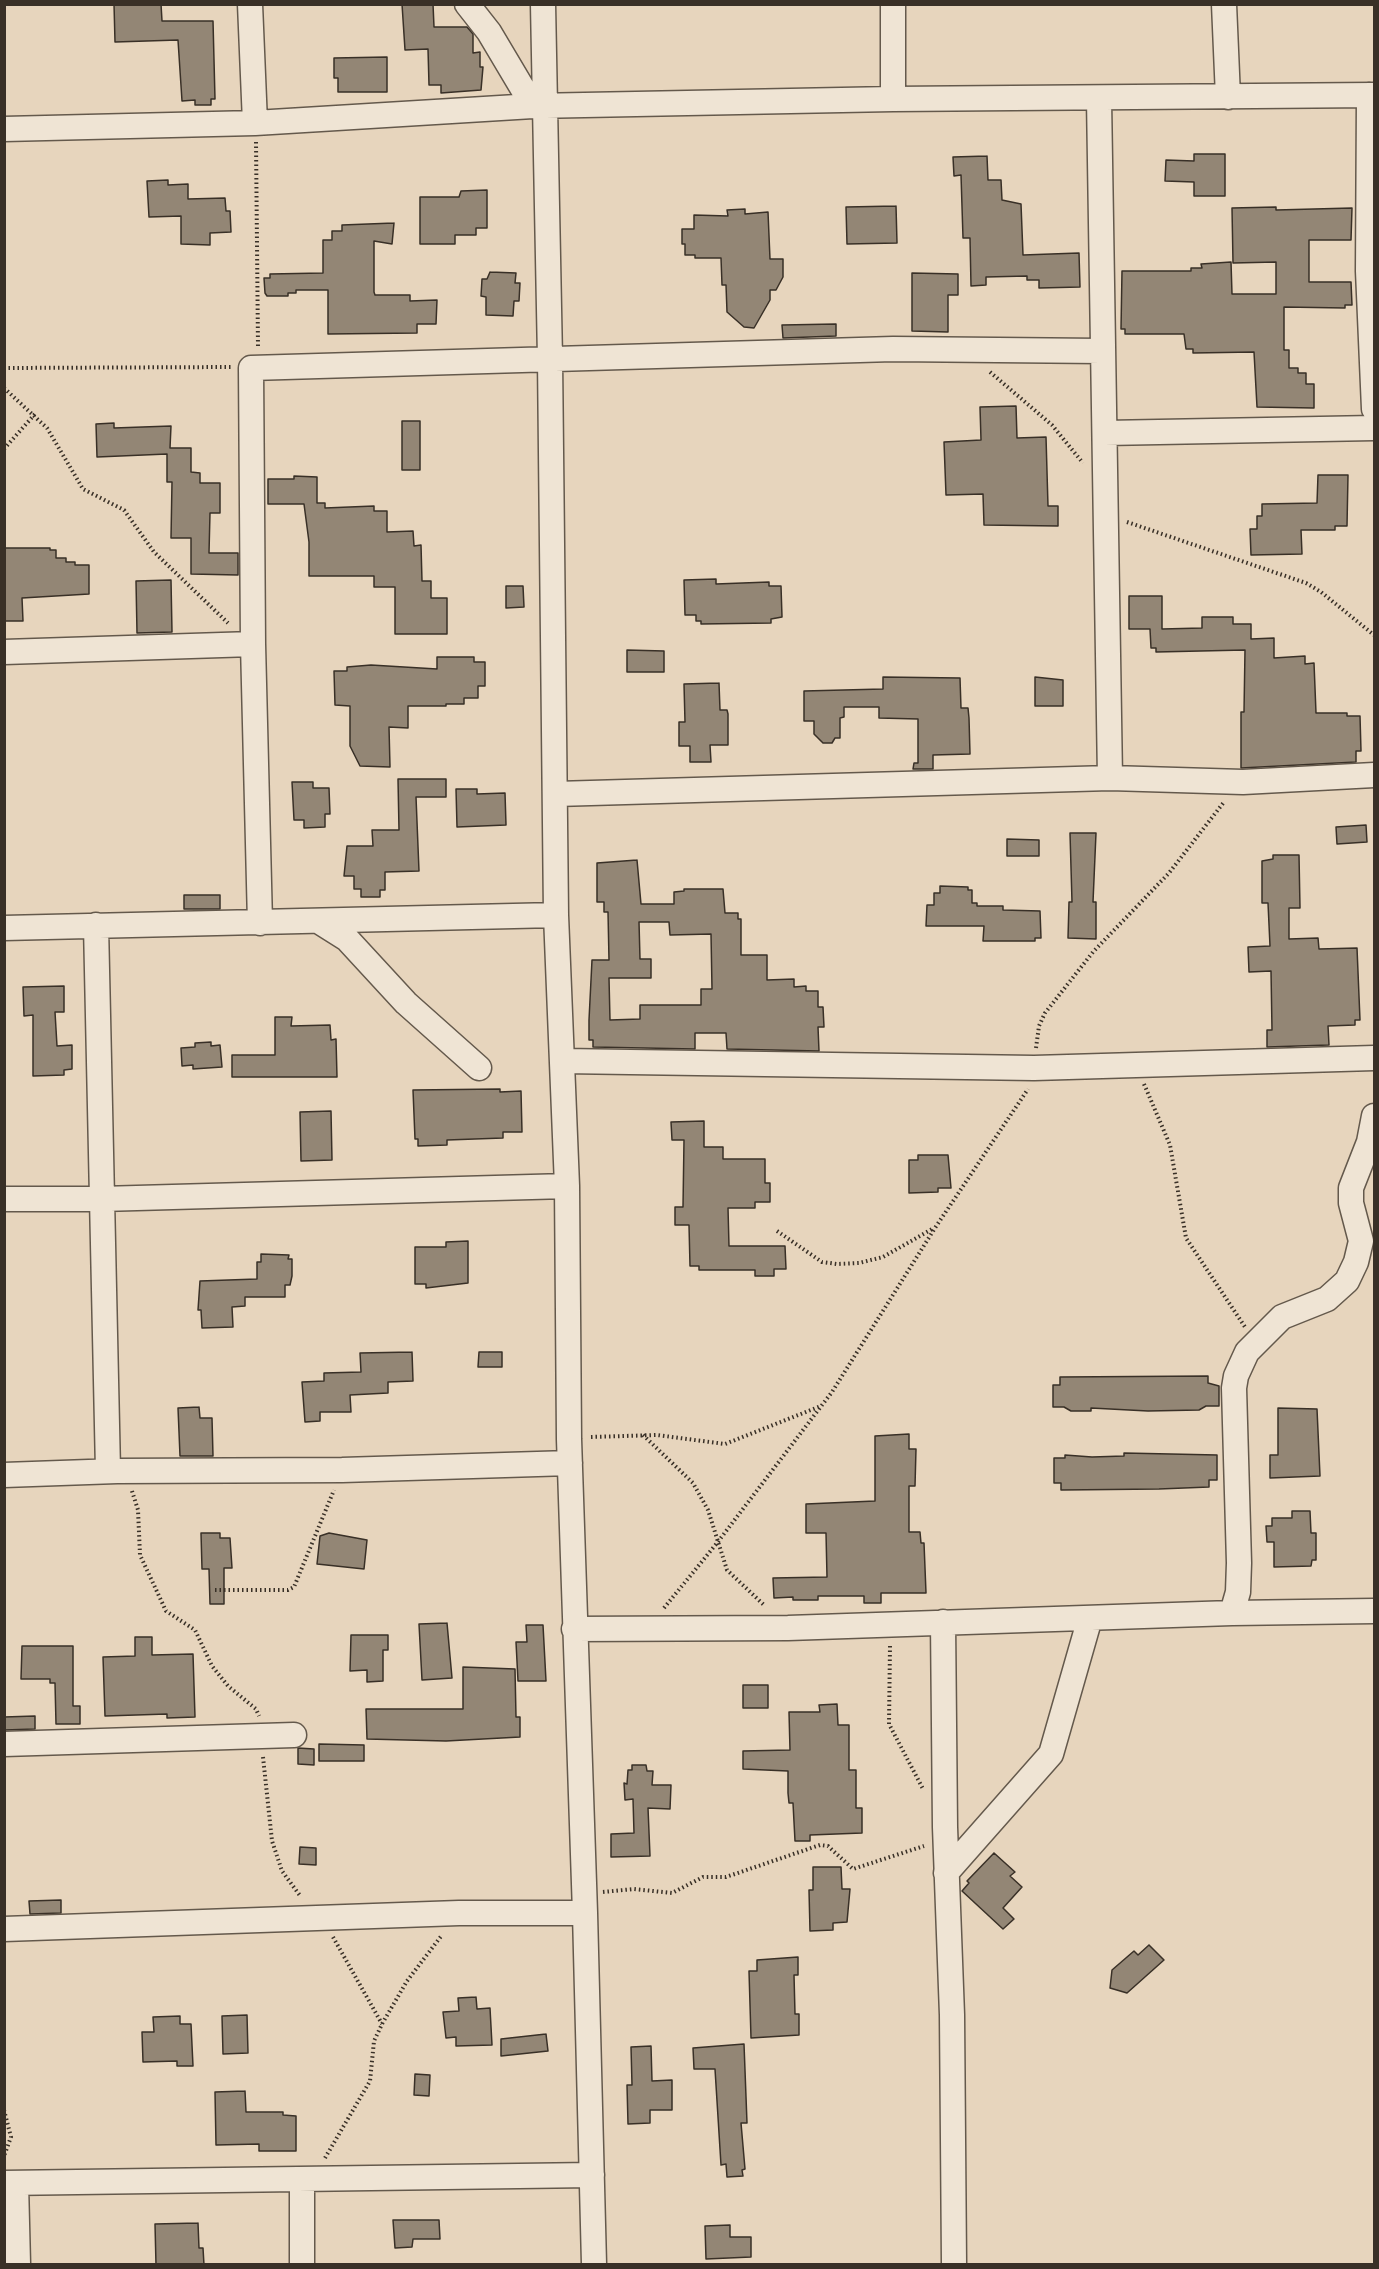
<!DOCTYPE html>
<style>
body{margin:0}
#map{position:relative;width:1379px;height:2269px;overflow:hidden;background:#e7d5bd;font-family:"IM FELL English",serif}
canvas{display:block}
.frame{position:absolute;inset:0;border:6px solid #393027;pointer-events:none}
</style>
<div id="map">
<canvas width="1379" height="2269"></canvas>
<div class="frame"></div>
</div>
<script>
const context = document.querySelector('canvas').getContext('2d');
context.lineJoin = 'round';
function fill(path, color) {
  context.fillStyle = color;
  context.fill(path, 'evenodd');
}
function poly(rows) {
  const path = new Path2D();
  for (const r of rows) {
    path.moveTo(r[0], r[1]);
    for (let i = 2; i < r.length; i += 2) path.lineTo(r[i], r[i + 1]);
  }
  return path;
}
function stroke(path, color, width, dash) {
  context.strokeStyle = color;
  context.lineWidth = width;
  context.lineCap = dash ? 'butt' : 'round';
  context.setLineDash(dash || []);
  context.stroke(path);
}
const building = poly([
 [114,4,161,4,162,21,213,21,215,99,211,99,211,105,195,105,195,100,182,101,178,40,115,42,114,4],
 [402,4,433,4,434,27,467,27,473,34,473,53,480,52,480,67,483,67,481,90,441,93,441,85,429,85,428,49,405,50,402,4],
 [387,57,387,92,338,92,338,78,334,78,334,58,387,57],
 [1194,154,1225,154,1225,196,1194,196,1194,182,1165,181,1166,160,1194,161,1194,154],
 [987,156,988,180,1001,180,1002,200,1021,204,1023,255,1079,253,1080,287,1039,288,1039,280,1027,280,1027,276,986,277,986,285,971,286,970,238,963,238,961,175,954,176,953,157,987,156],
 [168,180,168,185,188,184,188,199,225,198,226,211,230,211,231,232,210,233,210,245,181,244,181,216,149,217,147,181,168,180],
 [487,190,487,228,476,228,476,235,455,235,455,244,420,244,420,197,459,197,461,191,487,190],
 [896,206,897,243,847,244,846,207,896,206],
 [1276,207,1276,210,1352,208,1351,240,1309,240,1309,282,1351,282,1352,305,1345,305,1345,308,1284,307,1284,350,1289,350,1289,368,1298,368,1298,373,1306,373,1306,384,1314,384,1314,408,1257,407,1254,352,1193,353,1193,349,1186,349,1184,334,1125,334,1125,329,1121,329,1122,271,1191,271,1191,268,1202,268,1201,264,1231,262,1232,294,1276,294,1276,262,1233,263,1232,208,1276,207],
 [745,209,745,214,768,212,770,259,783,259,783,277,776,290,770,290,770,300,754,328,744,327,727,312,726,285,722,285,721,258,695,258,695,255,685,255,685,244,682,244,682,229,694,229,694,215,728,216,727,210,745,209],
 [394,223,392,244,374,241,374,292,375,295,410,295,410,301,437,300,436,324,417,324,417,333,328,334,328,290,296,290,296,293,288,293,288,296,267,296,265,293,264,278,270,278,270,274,323,273,323,240,332,240,332,231,342,231,342,225,394,223],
 [490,272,516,273,515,283,520,283,519,301,514,301,513,316,486,315,486,297,481,296,482,279,487,279,490,272],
 [912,273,958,274,958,295,948,295,948,332,912,331,912,273],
 [836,324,836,336,783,338,782,325,836,324],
 [1016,406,1017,438,1046,437,1048,506,1058,506,1058,526,984,525,983,494,946,495,944,442,981,440,980,407,1016,406],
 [402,421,420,421,420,470,402,470,402,421],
 [114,423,114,428,171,426,170,448,191,448,191,472,200,473,200,483,220,483,220,513,210,513,209,553,238,553,238,575,191,574,191,538,171,538,172,482,167,482,167,454,97,457,96,424,114,423],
 [1318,475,1348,475,1347,526,1335,526,1335,530,1301,530,1302,554,1251,555,1250,529,1257,529,1257,516,1262,516,1262,504,1317,503,1318,475],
 [294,476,317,477,317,503,325,503,325,508,374,506,374,511,387,511,387,532,413,531,414,546,421,545,422,581,431,581,431,598,447,598,447,634,395,634,395,587,374,587,374,576,309,576,309,542,304,504,268,504,268,479,294,479,294,476],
 [4,548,50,548,50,550,56,550,56,558,66,558,66,562,75,562,75,565,89,565,89,594,22,598,23,621,4,621,4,548],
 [716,579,716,584,769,582,769,586,781,586,782,617,771,619,771,623,701,624,701,621,696,621,696,615,685,615,684,580,716,579],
 [171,580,172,632,137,633,136,581,171,580],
 [506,586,523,586,524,607,506,608,506,586],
 [1129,596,1162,596,1162,629,1202,628,1202,617,1233,617,1233,624,1251,624,1251,639,1274,638,1274,658,1305,656,1305,664,1314,663,1316,713,1347,713,1347,716,1360,716,1361,751,1356,751,1356,762,1241,768,1241,712,1244,712,1245,650,1156,652,1156,648,1151,648,1150,629,1129,629,1129,596],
 [627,650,664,651,664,672,627,672,627,650],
 [437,657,474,657,474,662,485,662,485,686,478,686,478,698,464,698,464,704,446,704,446,706,408,706,408,728,389,727,390,767,360,766,350,746,350,706,335,705,334,671,347,671,347,667,371,665,437,669,437,657],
 [883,677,960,678,961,708,968,708,969,718,970,754,933,755,933,769,913,769,914,763,918,763,918,719,879,718,879,707,844,707,844,717,840,718,840,738,835,738,832,743,823,743,814,734,814,721,804,721,804,691,883,689,883,677],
 [1035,677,1063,680,1063,706,1035,706,1035,677],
 [719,683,720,710,727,710,728,714,728,745,710,745,711,762,690,762,690,746,679,746,679,722,685,722,684,684,719,683],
 [398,779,446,779,446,797,416,797,419,871,385,872,385,890,380,890,380,897,361,897,361,889,354,889,354,876,344,876,347,846,373,846,372,830,399,830,398,779],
 [292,782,313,782,313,788,329,788,330,814,325,814,325,827,304,828,304,820,294,820,292,782],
 [456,789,477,789,477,794,505,793,506,825,457,827,456,789],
 [1366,825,1367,842,1337,844,1336,827,1366,825],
 [1070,833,1096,833,1093,902,1096,902,1096,939,1068,938,1069,902,1072,902,1070,833],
 [1007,839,1039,840,1039,856,1007,856,1007,839],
 [1273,855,1299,855,1300,908,1289,908,1289,939,1318,938,1319,949,1357,948,1360,1020,1355,1020,1355,1025,1328,1026,1329,1045,1267,1047,1267,1030,1272,1030,1271,971,1249,972,1248,947,1270,946,1268,903,1262,903,1262,861,1273,859,1273,855],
 [637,860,641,904,674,904,674,892,684,891,684,889,723,889,725,913,738,913,738,919,741,919,741,955,767,955,767,980,794,979,794,987,806,986,806,991,818,991,818,1007,823,1007,824,1027,818,1027,819,1051,727,1049,726,1033,695,1033,695,1049,593,1047,593,1040,589,1040,589,1020,592,960,609,960,608,912,604,912,604,902,597,902,597,863,637,860],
 [639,922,669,922,670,935,711,934,712,989,701,989,701,1005,640,1005,640,1019,610,1020,609,978,651,978,651,959,640,959,639,922],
 [940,886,968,887,968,890,972,890,972,903,977,903,977,906,1003,906,1003,910,1040,911,1041,938,1035,938,1035,941,983,941,984,926,926,926,927,905,934,905,934,893,940,893,940,886],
 [184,895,220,895,220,909,184,909,184,895],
 [64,986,64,1012,55,1012,57,1046,72,1045,72,1069,64,1070,64,1075,33,1076,33,1015,24,1016,23,987,64,986],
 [275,1017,292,1017,291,1026,330,1025,331,1040,336,1039,337,1077,232,1077,232,1055,275,1055,275,1017],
 [211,1042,211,1046,220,1045,222,1067,193,1069,193,1065,182,1066,181,1048,195,1047,195,1043,211,1042],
 [500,1089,500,1092,521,1091,522,1132,503,1132,503,1138,447,1140,447,1145,418,1146,418,1139,415,1139,413,1090,500,1089],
 [331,1111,332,1160,301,1161,300,1112,331,1111],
 [704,1121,704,1147,723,1147,723,1159,765,1159,765,1183,770,1183,770,1202,755,1202,755,1208,728,1208,729,1246,785,1246,786,1269,774,1269,774,1276,755,1276,755,1270,699,1270,699,1266,690,1266,689,1225,675,1225,675,1207,683,1207,684,1140,672,1140,671,1122,704,1121],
 [918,1155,948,1155,951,1188,938,1188,938,1192,909,1193,909,1160,918,1160,918,1155],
 [468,1241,468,1283,426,1288,426,1284,415,1284,415,1247,446,1247,446,1242,468,1241],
 [261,1254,289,1255,288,1259,292,1259,292,1276,290,1285,285,1285,285,1297,245,1297,245,1306,232,1307,233,1327,202,1328,201,1310,198,1310,200,1281,257,1279,257,1262,261,1262,261,1254],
 [412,1352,413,1381,388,1382,388,1393,350,1395,351,1412,320,1412,320,1421,305,1422,302,1382,324,1381,324,1373,361,1372,360,1353,412,1352],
 [479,1352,502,1352,502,1367,478,1367,479,1352],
 [1208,1376,1208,1383,1219,1386,1219,1406,1206,1406,1199,1410,1148,1411,1091,1408,1091,1411,1071,1411,1064,1407,1053,1407,1053,1385,1060,1385,1060,1377,1208,1376],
 [199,1407,200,1418,212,1418,213,1456,180,1456,178,1408,199,1407],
 [1278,1408,1317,1409,1320,1476,1270,1478,1270,1455,1278,1455,1278,1408],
 [909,1434,909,1449,916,1449,915,1486,909,1486,909,1532,920,1532,921,1543,924,1543,926,1593,881,1593,881,1603,864,1603,864,1596,818,1596,818,1600,793,1600,793,1597,774,1598,773,1578,827,1577,826,1533,806,1533,806,1504,875,1501,875,1436,909,1434],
 [1124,1453,1217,1455,1217,1480,1209,1480,1209,1487,1159,1489,1061,1490,1061,1483,1054,1483,1054,1458,1065,1458,1065,1455,1092,1457,1124,1456,1124,1453],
 [1292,1511,1310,1511,1311,1533,1316,1533,1316,1560,1312,1560,1311,1566,1274,1567,1274,1542,1267,1542,1266,1526,1272,1526,1272,1518,1292,1518,1292,1511],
 [201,1533,220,1533,220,1538,230,1538,232,1568,224,1568,224,1604,210,1604,209,1569,202,1569,201,1533],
 [329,1533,367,1540,364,1569,317,1564,320,1536,329,1533],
 [447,1623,452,1678,422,1680,419,1624,447,1623],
 [526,1625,543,1625,546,1681,518,1681,516,1642,527,1642,526,1625],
 [351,1635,388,1635,388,1650,383,1650,383,1681,367,1682,367,1670,350,1671,351,1635],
 [135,1637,152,1637,152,1655,193,1654,195,1717,167,1718,167,1714,105,1716,103,1657,135,1656,135,1637],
 [22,1646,73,1646,73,1706,80,1706,80,1724,56,1724,55,1683,50,1683,50,1679,21,1679,22,1646],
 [463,1667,515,1669,516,1717,520,1717,520,1737,446,1741,367,1739,366,1709,463,1709,463,1667],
 [743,1685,768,1685,768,1708,743,1708,743,1685],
 [837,1704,838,1725,849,1725,849,1770,856,1770,856,1808,862,1808,862,1833,810,1835,810,1841,795,1841,793,1803,789,1803,788,1793,788,1771,743,1769,743,1751,790,1750,789,1712,820,1712,819,1705,837,1704],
 [35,1716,35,1729,4,1730,4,1717,35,1716],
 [319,1744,364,1745,364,1761,319,1761,319,1744],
 [298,1748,314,1749,314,1765,298,1764,298,1748],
 [632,1765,646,1765,647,1771,653,1771,652,1785,671,1785,670,1809,648,1808,650,1856,611,1857,611,1834,634,1833,633,1799,625,1800,624,1783,627,1784,628,1770,632,1770,632,1765],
 [300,1847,316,1848,316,1865,299,1864,300,1847],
 [994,1853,1015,1872,1010,1876,1022,1887,1003,1908,1014,1919,1003,1929,962,1891,969,1883,967,1881,994,1853],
 [813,1867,841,1867,842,1889,850,1889,847,1922,833,1923,833,1930,810,1931,809,1890,813,1890,813,1867],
 [61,1900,61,1913,30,1914,29,1901,61,1900],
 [1149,1945,1164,1960,1127,1993,1110,1988,1112,1970,1134,1951,1138,1955,1149,1945],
 [798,1957,798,1975,794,1975,795,2014,799,2014,799,2035,751,2038,749,1971,757,1971,757,1960,798,1957],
 [476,1997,477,2009,490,2008,492,2045,456,2046,456,2037,446,2038,443,2012,459,2011,458,1998,476,1997],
 [247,2015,248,2053,223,2054,222,2016,247,2015],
 [180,2016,180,2024,191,2024,193,2066,177,2066,177,2061,143,2062,142,2032,154,2032,153,2017,180,2016],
 [546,2034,548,2051,501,2056,501,2039,546,2034],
 [744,2044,747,2123,741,2123,745,2169,742,2170,743,2176,727,2177,726,2164,721,2165,715,2069,694,2069,693,2048,744,2044],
 [651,2046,652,2081,672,2080,672,2110,650,2110,650,2123,628,2124,627,2085,632,2085,631,2047,651,2046],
 [415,2074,430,2075,429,2096,414,2095,415,2074],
 [245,2091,246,2112,283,2112,283,2115,296,2116,296,2151,259,2151,259,2144,216,2145,215,2092,245,2091],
 [393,2220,439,2220,440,2239,413,2239,412,2247,395,2248,393,2220],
 [198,2223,199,2248,203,2248,204,2265,156,2265,155,2224,198,2223],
 [730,2225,730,2237,751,2237,751,2257,706,2259,705,2226,730,2225]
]);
const path = poly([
 [256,142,258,347],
 [4,368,232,367],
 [990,372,1052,425,1083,463],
 [4,388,47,428,83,489,124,510,154,552,228,623],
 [4,449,35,414],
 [1127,522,1306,583,1321,592,1374,635],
 [1036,1048,1039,1026,1045,1013,1093,952,1169,873,1224,802],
 [1144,1084,1170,1145,1186,1238,1245,1327],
 [777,1231,822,1262,837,1264,859,1263,883,1257,934,1228],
 [643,1435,693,1483,708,1510,727,1570,765,1606],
 [591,1437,657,1435,725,1444,821,1406],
 [132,1491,138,1510,140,1555,166,1611,195,1630,212,1666,228,1686,256,1709,259,1716],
 [215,1590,288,1590,294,1587,334,1490],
 [664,1608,717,1543,832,1392,935,1228,1028,1089],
 [890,1646,889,1724,923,1789],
 [263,1757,272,1841,282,1871,301,1897],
 [603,1892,634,1889,672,1893,703,1877,726,1877,820,1845,828,1846,853,1869,924,1846],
 [333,1937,382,2024],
 [4,2110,11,2137,4,2156],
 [325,2158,370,2081,374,2041,382,2024,407,1981,442,1935]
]);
const minor = poly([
 [250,4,255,123],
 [467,4,489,32,533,106],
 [543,4,550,359,556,915,567,1186,569,1439,585,1913,594,2264],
 [893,4,893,99],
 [1224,4,1228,97],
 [1369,95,1368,271,1374,409],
 [1099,99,1110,778],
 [4,129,255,123,533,106,893,99,1374,95],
 [1105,433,1374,428],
 [4,652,253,644],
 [556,794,1110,778,1243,782,1374,775],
 [320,922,347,939,406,1003,479,1068],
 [260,923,253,644,251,368,893,349,1101,351],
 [96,925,108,1471],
 [4,928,556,915],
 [563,1061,1034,1068,1374,1058],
 [4,1199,101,1199,567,1186],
 [4,1475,117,1471,342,1470,570,1463],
 [1232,1613,1238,1592,1239,1563,1234,1388,1236,1376,1247,1352,1282,1317,1327,1299,1347,1281,1356,1262,1361,1241,1351,1203,1351,1188,1369,1142,1374,1116],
 [943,1622,945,1827,952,2015,954,2264],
 [574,1629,788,1628,1232,1613,1374,1611],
 [4,1744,294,1735],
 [946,1873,1051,1754,1090,1618],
 [4,1929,459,1913,585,1913],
 [302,2179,302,2264],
 [4,2183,592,2175],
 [16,2183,18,2264]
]);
fill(building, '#938675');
stroke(building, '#393027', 1.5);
stroke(minor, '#64594c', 27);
stroke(path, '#393027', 4, [1.5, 3]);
stroke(minor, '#efe4d4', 24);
</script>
